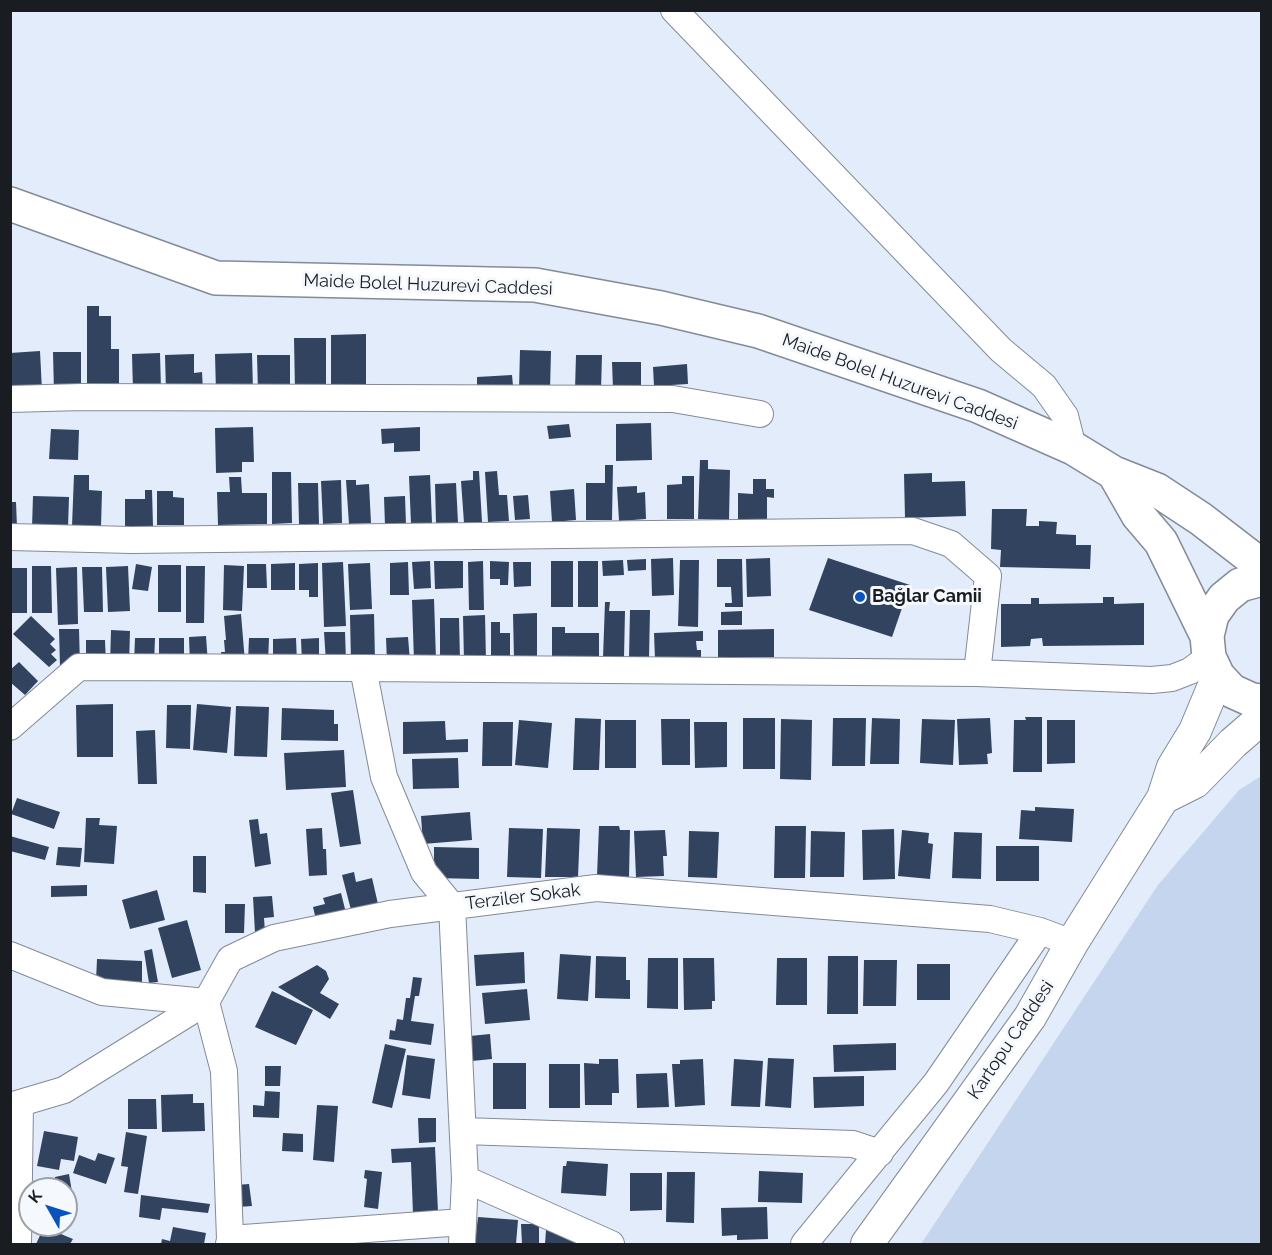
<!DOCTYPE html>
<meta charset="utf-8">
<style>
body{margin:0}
#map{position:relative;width:1272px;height:1255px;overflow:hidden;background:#e3ecfa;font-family:Raleway,sans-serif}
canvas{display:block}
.frame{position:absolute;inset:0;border:12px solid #191c21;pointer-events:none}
.north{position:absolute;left:18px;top:1177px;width:60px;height:60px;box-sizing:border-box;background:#f5f9fe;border:2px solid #9da1a6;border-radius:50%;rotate:309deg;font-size:16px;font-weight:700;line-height:24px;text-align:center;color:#191c21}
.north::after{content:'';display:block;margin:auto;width:21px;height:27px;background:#0953be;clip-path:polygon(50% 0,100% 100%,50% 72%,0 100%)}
</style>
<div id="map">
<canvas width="1272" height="1255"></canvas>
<div class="frame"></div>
<div class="north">K</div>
</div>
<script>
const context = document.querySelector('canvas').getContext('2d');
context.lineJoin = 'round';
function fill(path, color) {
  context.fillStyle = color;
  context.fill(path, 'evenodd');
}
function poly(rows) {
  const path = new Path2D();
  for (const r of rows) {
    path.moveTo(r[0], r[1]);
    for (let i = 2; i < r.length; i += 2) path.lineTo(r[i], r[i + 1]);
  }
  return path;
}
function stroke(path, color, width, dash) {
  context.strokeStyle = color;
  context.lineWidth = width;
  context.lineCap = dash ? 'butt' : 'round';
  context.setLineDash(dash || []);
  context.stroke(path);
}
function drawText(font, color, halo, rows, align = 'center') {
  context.font = font + ' Raleway,sans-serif';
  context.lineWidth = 6;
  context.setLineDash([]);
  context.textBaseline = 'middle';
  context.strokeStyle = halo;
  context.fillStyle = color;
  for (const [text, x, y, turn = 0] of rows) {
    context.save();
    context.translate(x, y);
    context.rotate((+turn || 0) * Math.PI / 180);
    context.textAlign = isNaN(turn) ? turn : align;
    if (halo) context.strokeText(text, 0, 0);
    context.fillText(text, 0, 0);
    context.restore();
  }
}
const green = poly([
 [1261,776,1261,1244,921,1244,1158,885,1239,790]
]);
const building = poly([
 [87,306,99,306,99,316,111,316,111,349,119,349,119,391,87,391],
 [366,334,366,389,331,390,331,335],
 [294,338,326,338,326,390,295,391],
 [520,350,551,351,550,390,519,390],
 [40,351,42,391,10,392,10,353],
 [53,352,81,352,81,391,54,392],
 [160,353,161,390,133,391,132,354],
 [252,353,253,391,216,392,215,354],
 [194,354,194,373,202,372,203,391,166,392,165,355],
 [257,355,290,355,290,391,258,392],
 [576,355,602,355,601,390,575,390],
 [612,362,641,362,641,388,613,389],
 [687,364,688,384,654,386,653,367],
 [512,375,513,386,477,388,477,377],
 [651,423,652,460,616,461,616,424],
 [569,424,571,437,549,439,547,426],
 [253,427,254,462,242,462,242,472,216,473,215,428],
 [420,427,420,451,394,452,394,443,382,444,381,429],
 [51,429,79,430,78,460,49,459],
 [700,460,708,460,708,469,730,470,729,520,698,519],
 [605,465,613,465,612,520,586,520,586,483,605,483],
 [473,471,479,471,482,522,464,523,461,481,473,480],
 [497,471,499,495,507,495,509,521,488,522,485,472],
 [272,472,291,472,292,523,272,524],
 [932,473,932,482,965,481,966,516,905,518,904,474],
 [74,475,89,475,89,490,102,491,101,527,72,526],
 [430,475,432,523,411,524,409,476],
 [682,476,694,476,694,519,667,519,667,485,682,484],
 [229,477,241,477,242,493,267,493,267,524,218,525,217,492,230,492],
 [753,479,766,479,766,489,774,489,774,498,767,497,767,520,738,520,738,493,753,494],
 [341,480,342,523,323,524,321,481],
 [346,480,356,480,356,485,369,484,371,523,349,524],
 [298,483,318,483,319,524,299,524],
 [456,483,458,523,436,524,435,484],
 [637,486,637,493,645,492,646,519,619,521,617,487],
 [574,489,576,520,552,522,550,491],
 [145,490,152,490,153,526,125,526,125,499,145,499],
 [157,491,173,491,173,497,184,498,184,525,157,525],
 [528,495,530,519,515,520,513,496],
 [33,496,69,497,68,528,32,527],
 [405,496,406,525,385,526,384,497],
 [10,502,16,502,17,527,10,527],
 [992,509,1027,509,1026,526,1039,526,1039,521,1057,522,1056,534,1076,535,1076,545,1091,545,1090,569,1000,567,1001,550,991,549],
 [673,558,674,595,652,596,651,559],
 [770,558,771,596,747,597,746,559],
 [828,558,910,585,892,637,809,610],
 [646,559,646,570,628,571,627,560],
 [717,559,742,559,743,607,725,607,725,603,732,603,731,587,717,587],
 [623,560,624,575,603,576,602,561],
 [680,560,699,560,698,627,678,626],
 [430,561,431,588,414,589,412,562],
 [434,561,463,561,463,588,435,589],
 [483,561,484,610,469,610,468,562],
 [490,561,509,562,508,585,500,585,500,579,490,579],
 [551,561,573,561,573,607,551,607],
 [578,561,598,561,598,607,578,607],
 [343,562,346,626,324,627,322,563],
 [408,562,409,595,390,595,390,563],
 [513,562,531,562,531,586,514,587],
 [295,563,295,590,271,590,271,564],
 [318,563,318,597,309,597,309,590,299,590,299,564],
 [370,563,372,609,350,610,348,564],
 [136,564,152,567,148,591,132,589],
 [247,564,266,564,267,588,247,588],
 [158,565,181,565,181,612,158,612],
 [224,565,244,566,242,611,223,610],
 [32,566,51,566,52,613,32,613],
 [128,566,130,611,108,612,106,567],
 [186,566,205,566,204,623,186,623],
 [77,567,78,624,58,625,56,568],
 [82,567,102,567,103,612,84,612],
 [10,568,27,568,27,613,10,613],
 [1103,597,1114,597,1114,604,1144,603,1144,645,1043,646,1042,638,1031,639,1030,646,1001,647,1001,604,1031,604,1031,598,1039,598,1039,604,1103,603],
 [434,599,436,660,414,661,412,600],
 [605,602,610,602,609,611,625,611,624,658,603,658],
 [630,610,650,610,649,659,629,658],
 [742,611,742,625,721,625,721,612],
 [537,613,537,659,514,659,513,614],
 [241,614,245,662,223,664,221,652,225,652,224,640,226,640,224,616],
 [374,614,375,661,351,662,350,615],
 [485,615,486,661,464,661,463,616],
 [31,616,55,639,50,644,56,650,51,654,57,660,49,667,13,634],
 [440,618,459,618,460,660,440,660],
 [491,622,500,622,500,633,510,633,510,659,491,659],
 [552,627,565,627,565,633,599,633,599,659,552,660],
 [59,629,79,629,80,666,60,667],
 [774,629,774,657,718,657,718,630],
 [111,630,130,631,129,665,110,665],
 [703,631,703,641,696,641,697,650,701,650,701,658,655,659,654,633],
 [324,632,345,632,346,661,326,662],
 [206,636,208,664,190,665,189,637],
 [408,637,410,661,387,662,386,638],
 [135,638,155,638,154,664,134,664],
 [159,638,184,638,184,664,159,665],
 [249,638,269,638,268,662,248,662],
 [296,638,297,663,273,663,273,639],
 [319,638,319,662,302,663,301,639],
 [86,640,105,640,106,665,86,666],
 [19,662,38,681,25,695,10,682,10,670],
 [113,704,113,757,77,757,76,705],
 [197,704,231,707,227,753,193,750],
 [167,705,191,705,190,749,166,748],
 [236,706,269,707,267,757,234,756],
 [282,708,334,710,334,724,338,724,338,741,281,740],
 [1025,717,1042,717,1042,772,1013,772,1014,720,1026,720],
 [575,718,601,719,599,770,573,770],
 [743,718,775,718,775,769,743,769],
 [833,718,866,718,865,766,832,766],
 [872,718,900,719,899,764,870,764],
 [990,718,992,753,987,754,988,764,959,765,957,719],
 [661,719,690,719,690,765,662,765],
 [781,719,812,720,811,780,780,779],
 [922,719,955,720,953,765,920,763],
 [519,720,552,723,548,768,515,765],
 [605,720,636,720,636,768,605,768],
 [1047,720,1075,720,1075,763,1047,764],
 [445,721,446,740,468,739,468,752,403,754,403,722],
 [483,722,513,722,512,766,482,766],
 [694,722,727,722,727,767,695,768],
 [155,730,157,784,138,784,136,731],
 [344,750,346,787,286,790,284,753],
 [458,758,459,788,413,789,412,759],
 [353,790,361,844,340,847,331,793],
 [17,798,60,812,54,829,11,814],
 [1035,807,1074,809,1072,842,1019,839,1021,810,1035,811],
 [470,812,472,840,423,844,421,816],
 [86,818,100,818,99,825,117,826,114,864,84,862],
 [258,819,260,834,267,833,271,864,255,867,249,820],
 [599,826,619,826,620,830,630,830,629,877,597,876],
 [775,826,806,826,805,878,774,878],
 [322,828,323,849,326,849,327,875,309,876,306,829],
 [509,828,543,829,541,878,507,877],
 [547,828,580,829,578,877,545,877],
 [894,829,895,879,863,880,862,830],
 [665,830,667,856,663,856,664,876,636,877,634,831],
 [902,830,929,833,928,843,933,844,930,879,898,876],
 [689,831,719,832,717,878,688,877],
 [811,831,845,832,844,877,810,877],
 [954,832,982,833,981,879,952,878],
 [10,836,49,847,45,860,10,851],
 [996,846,1039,846,1039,881,996,881],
 [58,847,82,848,80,867,56,865],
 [434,847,479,848,479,879,434,878],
 [193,856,206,856,206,893,193,892],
 [354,872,356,882,372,878,378,904,351,910,342,875],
 [87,885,87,896,51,897,51,886],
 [157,890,165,920,130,929,122,900],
 [341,893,347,917,317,924,313,907,325,904,323,898],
 [272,896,274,917,264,918,265,932,255,933,253,897],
 [225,904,245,904,244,933,225,933],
 [187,920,201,970,172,978,158,928],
 [152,949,158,982,149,983,144,951],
 [524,952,525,983,476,986,474,955],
 [560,954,591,956,588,1001,557,999],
 [596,956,626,957,626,980,630,980,630,999,595,998],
 [828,956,858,956,858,1014,827,1014],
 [648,958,678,958,678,1009,647,1008],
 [683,958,714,958,715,1001,712,1001,712,1009,684,1010],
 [777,958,807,958,807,1005,776,1005],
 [97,959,142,961,142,982,96,981],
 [864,960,897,960,896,1006,863,1006],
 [917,964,950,964,950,1000,917,1000],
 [317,965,326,971,329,979,320,993,339,1004,330,1019,278,987],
 [413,977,422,978,419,996,415,996,411,1021,434,1024,431,1045,389,1039,390,1030,395,1031,397,1019,403,1020,406,998,410,998],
 [527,989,530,1020,485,1024,482,993],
 [272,991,313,1010,296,1045,255,1027],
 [490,1034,492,1059,472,1061,470,1036],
 [896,1043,896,1070,834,1072,833,1045],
 [385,1044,406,1049,392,1108,372,1103],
 [407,1055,435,1059,430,1099,402,1095],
 [768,1058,794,1059,791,1108,765,1106],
 [599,1059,618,1059,619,1093,612,1093,612,1105,585,1105,584,1063,599,1064],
 [703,1059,705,1105,675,1107,672,1064,680,1064,680,1060],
 [734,1059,763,1061,760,1107,731,1106],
 [493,1063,526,1063,526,1109,493,1109],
 [549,1064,580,1064,580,1108,549,1108],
 [265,1066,281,1066,280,1086,265,1086],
 [667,1073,669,1107,637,1108,636,1074],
 [864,1076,864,1106,814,1108,813,1077],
 [265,1091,280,1092,279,1118,253,1117,253,1105,264,1106],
 [193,1094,193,1103,204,1103,205,1131,162,1132,161,1095],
 [128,1099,156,1099,157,1129,128,1129],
 [317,1105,338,1106,334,1162,313,1160],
 [418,1118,436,1118,436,1142,419,1143],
 [44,1131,78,1137,74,1161,61,1159,59,1170,37,1166],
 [126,1132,147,1136,138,1194,124,1192,128,1167,121,1166],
 [283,1133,303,1134,303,1152,282,1151],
 [435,1147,438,1212,413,1214,411,1162,392,1163,391,1149],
 [98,1153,115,1158,106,1184,73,1173,79,1155,95,1161],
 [567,1161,608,1164,606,1196,561,1193,563,1166,566,1166],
 [365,1170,382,1172,378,1209,364,1207,367,1179,364,1178],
 [759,1171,803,1173,802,1203,758,1202],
 [667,1172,695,1172,694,1223,666,1222],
 [630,1173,662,1173,662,1210,630,1211],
 [69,1174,72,1192,66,1193,66,1189,30,1189,21,1186,55,1180,55,1177],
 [249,1184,252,1206,238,1207,236,1185],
 [141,1195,210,1204,208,1213,162,1208,160,1220,139,1217],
 [767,1207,768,1239,737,1240,737,1235,722,1236,721,1208],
 [478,1217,518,1220,516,1244,475,1244],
 [521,1224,539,1224,539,1244,522,1244],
 [44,1227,73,1239,70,1244,36,1244],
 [173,1227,206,1233,204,1244,161,1244,162,1239,170,1241],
 [546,1230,560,1231,560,1236,576,1237,576,1244,545,1244]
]);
const minor = poly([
 [674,10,1001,350,1044,386,1065,416,1073,448],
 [10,399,82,397,673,399,760,414],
 [10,537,131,540,913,531,951,544,988,576,977,673],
 [363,668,977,673,1152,680,1172,678,1190,671,1209,657],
 [10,727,79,667,363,668,384,777,424,872,452,906,465,1179,462,1244],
 [10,955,102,992,206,1002,230,959,274,938,390,914,596,888,990,919,1040,931,1072,943],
 [10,1106,64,1090,206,1002,224,1071,230,1239,229,1244],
 [463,1131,853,1144,880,1153],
 [465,1179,611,1244],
 [230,1239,463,1222],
 [18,1244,20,1103],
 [804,1244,936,1083,1040,931]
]);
const tertiary = poly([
 [1163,798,1195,782,1233,743,1262,718],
 [867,1244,1030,1017,1072,943,1163,798,1173,767,1195,731,1218,676]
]);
const secondary = poly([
 [10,204,216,278,535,285,661,308,758,331,978,406,1073,448,1114,473,1157,490,1201,519,1262,566],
 [1114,473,1138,515,1161,542,1207,636],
 [1262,579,1240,585,1224,598,1212,615,1207,636,1209,657,1218,676,1232,691,1252,700,1262,701]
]);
const markers = [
 [860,597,6,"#0953be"]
];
const streetNames = [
 ["Maide Bolel Huzurevi Caddesi",428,285,2],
 ["Maide Bolel Huzurevi Caddesi",900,382,20],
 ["Terziler Sokak",523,897,-7],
 ["Kartopu Caddesi",1011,1040,-56]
];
const poiNames = [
 ["Bağlar Camii",872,597]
];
fill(green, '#c6d5ee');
fill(building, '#31435f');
stroke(minor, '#838b98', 28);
stroke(tertiary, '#838b98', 34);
stroke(secondary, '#838b98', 36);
stroke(minor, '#fff', 26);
stroke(tertiary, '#fff', 32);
stroke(secondary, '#fff', 33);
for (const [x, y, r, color] of markers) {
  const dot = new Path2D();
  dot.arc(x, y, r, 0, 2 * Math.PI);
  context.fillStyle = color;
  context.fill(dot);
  stroke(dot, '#f5f9fe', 2);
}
drawText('18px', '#191c21', '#f5f9fe', streetNames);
drawText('bold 18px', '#191c21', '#f5f9fe', poiNames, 'left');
</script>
